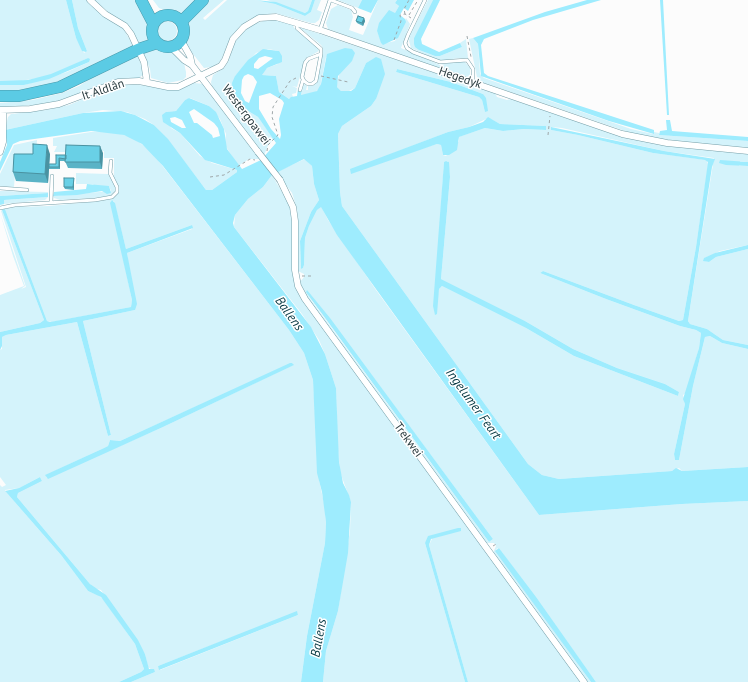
<!DOCTYPE html>
<meta charset="utf-8">
<style>
body{margin:0}
canvas{display:block;background:#fcfcfc}
</style>
<canvas width="748" height="682"></canvas>
<script>
const context = document.querySelector('canvas').getContext('2d');
context.lineJoin = 'round';
function fill(path, color) {
  context.fillStyle = color;
  context.fill(path, 'evenodd');
}
function poly(rows) {
  const path = new Path2D();
  for (const r of rows) {
    if (r.length === 3) {
      path.moveTo(r[0] + r[2], r[1]);
      path.arc(r[0], r[1], r[2], 0, 2 * Math.PI);
      continue;
    }
    path.moveTo(r[0], r[1]);
    for (let i = 2; i < r.length; i += 2) path.lineTo(r[i], r[i + 1]);
  }
  return path;
}
function stroke(path, color, width, dash) {
  context.strokeStyle = color;
  context.lineWidth = width;
  context.lineCap = dash ? 'butt' : 'round';
  context.setLineDash(dash || []);
  context.stroke(path);
}
function drawText(font, color, halo, rows, align = 'center') {
  context.font = font + ' "PT Sans",sans-serif';
  context.lineWidth = 3;
  context.setLineDash([]);
  context.textBaseline = 'middle';
  context.strokeStyle = halo;
  context.fillStyle = color;
  for (const [text, x, y, turn = 0] of rows) {
    context.save();
    context.translate(x, y);
    context.rotate((+turn || 0) * Math.PI / 180);
    context.textAlign = isNaN(turn) ? turn : align;
    if (halo) context.strokeText(text, 0, 0);
    context.fillText(text, 0, 0);
    context.restore();
  }
}
const green = poly([
 [0,0,66,0,76,38,84,53,87,51,78,28,72,0,87,0,104,16,123,28,135,49,59,85,0,94,0,85,24,85,67,72,89,62,88,58,59,72,40,78,19,81,0,81],
 [94,0,137,0,149,25,148,32,151,40,139,46,133,33],
 [153,0,199,0,179,16,159,8],
 [207,0,224,0,203,18,205,20,227,0,255,0,275,4,305,16,311,12,315,0,321,0,317,10,322,12,319,20,315,23,311,23,275,13,258,16,248,20,232,35,220,62,212,67,204,68,186,45,186,23],
 [267,0,312,0,308,11,305,13],
 [338,0,362,0,358,8],
 [378,0,397,0,395,3,399,6,395,13,377,31,382,44,395,41,406,18,410,24,401,48,440,65,459,61,465,62,470,68,470,76,467,78,328,29,326,23,331,9,338,5,351,10,353,17,349,30,363,35],
 [428,0,433,0,414,38,419,50,435,56,440,56,462,47,460,43,466,39,468,58,459,58,440,61,411,48,409,41,410,35],
 [267,20,280,20,292,24,295,29,317,46,319,51,305,59,297,87,292,86,297,88,296,93,292,94,293,97,289,99,279,92,276,76,262,75,263,71,267,68,278,64,279,51,268,49,256,53,235,76,240,106,258,117,274,139,268,145,264,156,212,87,211,82,213,75,224,68,228,62,235,42,243,32,254,24],
 [167,31,10],
 [299,27,495,93,497,97,507,100,511,99,617,135,669,146,748,154,748,162,740,161,739,166,748,166,748,245,720,251,705,258,705,261,709,262,716,257,748,249,748,345,723,340,707,329,690,324,688,321,714,158,664,151,562,128,552,127,551,130,578,135,653,153,707,160,708,165,696,247,683,320,679,321,634,305,543,271,540,273,606,299,680,326,696,330,701,333,699,348,686,393,683,395,685,404,674,454,675,460,679,460,693,386,705,337,710,336,722,343,748,349,748,467,682,471,679,468,672,471,559,479,542,475,528,464,342,206,340,192,338,134,342,126,371,106,376,99,375,58,366,63,355,88,347,92,341,91,337,87,337,83,340,72,353,58,326,57,320,88,313,94,301,95,304,84,307,86,306,90,308,90,308,86,313,86,317,82,323,48,321,45],
 [397,69,451,82,483,94,485,112,482,100,479,97,396,72],
 [486,119,491,119,500,124,546,126,546,130,524,129,503,131,485,128,461,136,459,137,459,141,446,156,443,155,441,145,437,144,350,170,448,132,469,127],
 [448,161,450,177,441,279,525,321,573,349,617,368,665,384,679,392,678,396,574,356,526,328,442,286,439,289,434,313,444,162],
 [473,38,478,44,480,74,484,78,631,129,653,134,654,132,659,133,659,135,748,141,748,148,672,141,631,133,481,82,477,77,469,39],
 [157,47,174,52,184,63,186,72,186,77,183,80,168,83,151,78,150,69,142,51],
 [137,53,144,74,139,78,120,79,80,95,45,104,0,108,0,103,33,100,62,93,79,86,111,65],
 [194,83,204,84,260,159,249,159,238,166,225,145,226,134,220,119,209,106,190,98,185,100,176,111,166,112,171,128,180,133,200,156,212,163,237,170,237,172,212,190,206,190,168,140,154,125,145,119,127,112,103,110,83,113,5,130,8,117,11,114,46,110,69,105,109,88,131,84,178,90],
 [91,132,114,132,124,135,133,138,151,151,289,330,304,353,313,380,319,480,325,508,326,522,325,543,307,636,301,682,131,682,155,672,148,667,145,654,101,590,93,588,90,584,17,497,18,493,42,481,40,477,19,488,5,490,6,492,61,555,88,591,98,595,104,600,135,644,144,669,141,672,119,682,0,682,0,485,2,487,6,485,0,477,0,350,2,349,2,337,6,335,77,322,108,436,111,435,83,321,135,310,127,253,192,229,192,225,126,249,114,201,111,201,132,300,131,307,52,322,47,321,5,209,16,207,49,206,100,201,112,199,117,195,119,187,114,177,114,158,104,158,104,151,66,150,66,152,54,152,57,146,53,146,53,138],
 [292,363,293,365,163,427,47,478,46,475,104,448,108,446,110,440,120,441],
 [297,612,298,615,160,670,158,666],
 [37,140,36,153,16,161,14,187,0,186,0,174,14,145],
 [305,159,312,166,314,184,319,200,311,212,300,241,301,269,303,268,304,265,305,238,309,226,317,210,321,206,328,220,376,290,539,515,682,504,748,501,748,682,596,682,499,548,496,549,591,682,587,682,493,553,496,546,494,543,485,543,314,309,303,290,300,282,304,277,304,274,298,271,296,261,298,223,297,209,292,193,276,172],
 [306,293,367,369,493,539,489,542],
 [76,173,108,174,115,186,115,191,110,196,93,198,60,200,54,198,53,196,111,191,109,186,95,186,93,184,76,184],
 [272,175,290,206,293,228,292,269,297,287,582,682,468,682,429,545,432,539,432,535,425,543,465,682,323,682,326,651,338,611,350,531,351,502,340,472,337,439,336,388,325,354,319,340,302,314,234,227,235,215,248,199,263,187],
 [0,191,48,192,48,193,0,196],
 [48,197,45,200,4,204,4,200],
 [2,210,44,320,40,323,0,332,0,295,24,286,13,256,0,213,25,286,21,289,26,287,1,211]
]);
const water = poly([
 [66,0,72,0,78,28,87,51,86,52,82,51,76,38],
 [255,0,276,2,305,13,308,11,312,0,315,0,311,12,305,16,275,4],
 [362,0,378,0,371,13,358,8],
 [397,0,414,0,408,11,404,8,400,15,405,19,406,22,398,38,383,45,381,43,377,31,379,23,389,10,395,13,399,6,395,3],
 [433,0,440,0,421,39,422,44,439,52,460,43,462,47,440,56,435,56,419,50,415,47,414,44,414,38],
 [587,0,601,0,533,20,484,39,481,45,484,73,488,76,654,130,654,134,609,121,481,76,478,44,473,38,545,12],
 [660,0,663,0,669,115,667,115],
 [345,48,352,49,355,53,352,61,338,76,337,87,341,91,351,91,355,88,366,63,376,57,381,59,385,74,376,99,371,106,342,126,338,134,340,192,342,206,528,464,542,475,559,479,672,471,676,468,682,471,748,467,748,501,682,504,539,515,337,235,321,207,317,210,309,226,305,238,304,265,303,268,301,269,300,241,311,212,319,200,314,184,312,166,304,159,272,175,263,187,248,199,235,215,233,223,234,227,311,327,325,354,336,388,339,462,343,483,349,495,351,502,348,553,338,611,326,651,323,682,301,682,307,636,325,543,326,522,322,492,317,473,313,380,304,353,289,330,163,166,142,144,124,135,91,131,20,141,13,144,0,171,0,162,7,145,5,130,83,113,121,111,135,115,154,125,168,139,206,190,212,190,237,172,237,170,205,160,180,133,163,122,162,115,166,112,176,111,185,100,189,98,209,106,216,112,224,129,227,149,242,169,261,160,276,143,258,117,240,106,233,94,232,83,235,76,248,60,263,49,279,51,282,56,282,62,267,68,262,75,276,76,279,92,289,99,291,97,297,96,298,89,302,90,301,95,317,91,321,84,327,54],
 [265,56,273,58,258,69,254,68,254,64,259,58],
 [248,74,253,76,257,82,249,103,245,101,241,93,242,80,244,76],
 [270,93,282,100,284,103,279,119,281,135,280,139,271,129,259,109,259,96],
 [194,109,214,123,218,128,220,136,213,138,212,135,197,123,194,123,189,112],
 [175,117,182,120,186,128,182,128,171,122,170,118],
 [88,58,90,59,89,62,49,79,24,85,0,85,0,81,28,80,51,74],
 [397,69,451,82,483,94,486,98,488,111,485,112,482,100,479,97,396,72],
 [488,117,500,124,546,126,546,130,524,129,503,131,485,128,459,137,457,150,449,155,443,155,441,145,437,144,351,174,350,169,448,132,469,127,483,122],
 [666,120,670,120,672,131,748,137,748,141,659,135,660,131,667,130],
 [551,127,664,151,715,159,712,167,688,321,690,324,707,329,723,340,748,345,748,349,722,343,710,336,705,337,693,386,679,460,675,460,674,454,685,404,683,399,699,348,701,333,696,330,680,326,606,299,540,273,543,271,634,305,679,321,683,320,696,247,708,162,705,160,653,153,578,135,551,130],
 [720,160,748,162,748,166,726,165,719,163],
 [446,161,449,162,450,177,441,279,525,321,573,349,617,368,665,384,679,392,678,396,574,356,526,328,442,286,439,289,437,314,435,315,433,306,444,162],
 [87,184,109,186,111,193,107,194,102,191,77,195,53,196,54,192,86,189],
 [48,193,48,197,4,200,4,204,0,205,0,196],
 [112,200,115,203,126,249,192,225,193,228,127,253,137,304,135,310,83,321,111,435,108,436,77,322,6,335,2,337,2,346,0,350,0,332,40,323,44,320,2,210,5,209,47,321,50,322,131,307,132,300,110,203],
 [748,245,748,249,716,257,709,262,703,261,704,258,715,253],
 [307,290,330,318,493,539,489,542,306,292],
 [290,363,292,363,294,365,163,427,48,479,45,475,104,448,108,446,110,440,120,441],
 [40,477,42,481,18,493,17,497,90,584,106,595,138,640,145,654,149,669,154,669,155,672,131,682,119,682,141,672,144,669,135,644,101,597,88,591,61,555,6,492,5,491,19,488],
 [458,528,461,528,461,531,431,539,429,545,468,682,465,682,425,543,428,536],
 [499,548,536,597,596,682,591,682,495,551],
 [297,611,298,615,159,670,158,666]
]);
const path = poly([
 [405,14,404,9,409,0],
 [409,15,418,0],
 [467,36,471,57],
 [394,40,401,21,400,15,405,14,411,18],
 [321,76,348,82],
 [548,135,550,116],
 [267,151,268,145,278,135,272,117,273,107,290,81,296,78],
 [210,177,224,175,250,159,255,160],
 [302,276,314,276],
 [493,546,498,543]
]);
const lane = poly([
 [331,0,352,8,355,12],
 [425,0,408,35,405,43,407,48,413,52,440,62,467,60,473,69,473,83],
 [297,24,297,28,321,49,321,54,308,59,305,63,302,77,304,81,308,84,312,84,316,81,321,54],
 [320,30,330,0],
 [300,90,303,80],
 [0,188,27,190],
 [51,202,52,176],
 [0,208,15,205,95,200,112,197,117,192,117,187,110,173,111,161]
]);
const street = poly([
 [90,0,105,14,125,26,131,34,144,62,147,82],
 [181,40,190,56,192,65],
 [171,47,184,60,192,65,258,152],
 [0,110,30,109,59,104,118,82,139,81,168,87,178,87,221,66,225,60,233,39,244,27,259,18,276,17,320,30,622,134,667,143,748,151],
 [0,152,3,142,3,110],
 [280,180,293,207,295,221,295,270,298,286,305,299,584,682]
]);
const highway = poly([
 [141,0,153,23],
 [168,31,16],
 [181,22,203,0],
 [0,96,19,96,60,87,139,49,157,43]
]);
const streetBridge = poly([
 [258,152,280,180]
]);
const wall = poly([
 [364,18,365,21,363,26,357,23,356,21],
 [103,153,102,169,68,168,65,161,60,161,60,169,49,169,49,168,48,183,16,181,13,172,50,154,49,164,56,164,56,155,66,155],
 [74,178,74,190,65,189,64,187]
]);
const shadedWall = poly([
 [364,18,365,21,363,26,362,23],
 [47,145,50,154,48,183,45,174],
 [100,146,103,153,102,169,100,162],
 [59,158,60,161,60,169,59,167],
 [74,178,74,190,73,187]
]);
const building = poly([
 [358,16,364,18,362,23,356,21,358,16],
 [33,144,47,145,45,174,13,172,14,154,33,154,33,144],
 [66,145,100,146,100,162,65,162,66,145],
 [56,155,66,155,66,159,59,158,59,167,49,167,49,164,56,164,56,155],
 [64,178,74,178,73,187,64,187,64,178]
]);
const streetNames = [
 ["Hegedyk",460,78,19],
 ["It Aldlân",103,90,-18],
 ["Westergoawei",246,115,53],
 ["Trekwei",408,440,54]
];
const waterNames = [
 ["Ballens",289,314,54],
 ["Ingelumer Feart",473,404,54],
 ["Ballens",319,638,-80]
];
fill(green, '#d4f3fb');
fill(water, '#9eecfe');
stroke(lane, '#749fa9', 4);
stroke(street, '#749fa9', 7);
stroke(highway, '#4a99aa', 12);
stroke(path, '#9fa7a9', 1, [3, 3]);
stroke(lane, '#fff', 3);
stroke(street, '#fff', 6);
stroke(highway, '#5bcbe4', 11);
stroke(streetBridge, '#749fa9', 7, []);
stroke(streetBridge, '#fff', 6);
fill(wall, '#5ab3c6');
fill(shadedWall, '#4a92a1');
fill(building, '#69d0e6');
stroke(building, '#4a92a1', 1);
drawText('12px', '#293b3f', '#fff', streetNames);
drawText('italic 13px', '#033640', '#fff', waterNames);
</script>
